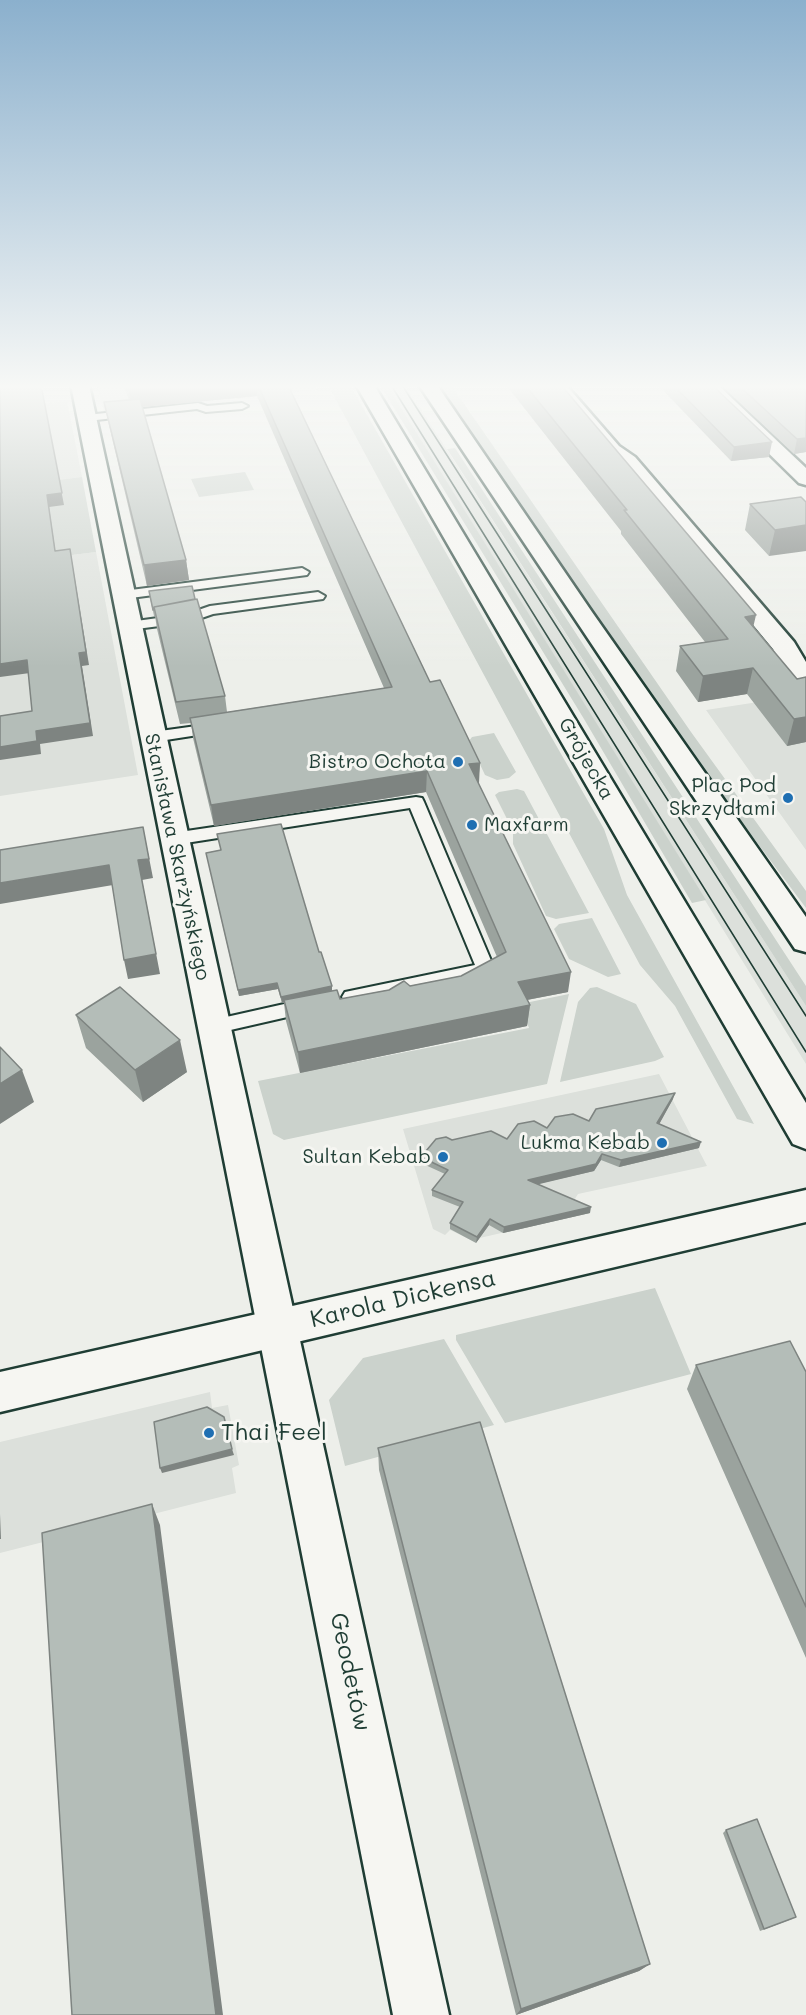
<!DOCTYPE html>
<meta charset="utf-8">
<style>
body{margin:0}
canvas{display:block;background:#edefea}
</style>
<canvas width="806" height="2015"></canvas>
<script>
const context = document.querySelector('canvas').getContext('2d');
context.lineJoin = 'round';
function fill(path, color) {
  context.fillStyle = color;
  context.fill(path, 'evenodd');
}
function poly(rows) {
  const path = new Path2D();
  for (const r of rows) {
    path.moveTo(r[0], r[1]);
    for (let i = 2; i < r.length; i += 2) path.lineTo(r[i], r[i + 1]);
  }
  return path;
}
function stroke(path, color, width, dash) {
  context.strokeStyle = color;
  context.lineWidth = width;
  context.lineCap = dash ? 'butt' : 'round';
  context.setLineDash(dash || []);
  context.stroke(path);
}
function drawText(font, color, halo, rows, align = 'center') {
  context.font = font + ' Mali,sans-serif';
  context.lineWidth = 6;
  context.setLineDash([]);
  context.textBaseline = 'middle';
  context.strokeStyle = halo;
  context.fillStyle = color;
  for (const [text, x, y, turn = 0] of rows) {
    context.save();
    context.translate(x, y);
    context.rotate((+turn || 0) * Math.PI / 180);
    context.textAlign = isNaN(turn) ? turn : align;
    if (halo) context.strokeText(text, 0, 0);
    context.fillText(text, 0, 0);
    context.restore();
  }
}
const built = poly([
 [97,385,315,385,317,390,104,412],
 [387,385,405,385,806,1006,806,1064],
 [67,401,82,477,0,487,0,408],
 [96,552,138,775,0,796,0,564],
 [806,690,806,850,706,710,791,697],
 [659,1074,707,1166,578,1194,562,1219,471,1240,450,1230,445,1235,433,1229,403,1129],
 [210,1392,212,1408,228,1405,239,1465,232,1468,236,1493,0,1553,0,1442]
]);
const green = poly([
 [328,385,350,385,604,829,627,895,754,1124,737,1119,675,1006,640,965],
 [380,385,387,385,706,900,692,903,584,719],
 [440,385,451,385,691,732,806,891,806,908,674,732],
 [455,448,806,986,806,1006,447,449],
 [245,472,254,490,199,497,191,479],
 [82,477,96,552,0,564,0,487],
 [494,733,516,772,509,778,497,780,485,775,469,741,472,737],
 [517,789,524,791,589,913,556,919,546,916,513,844,513,831,495,795,499,792],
 [592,918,621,974,608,977,569,959,554,929,559,924],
 [597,987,636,1004,664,1057,655,1061,560,1082,578,1002,590,988],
 [569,994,547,1084,284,1140,273,1134,258,1081,529,1028,520,1004],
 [655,1288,691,1374,505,1423,456,1340,456,1335],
 [444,1339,494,1425,345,1466,329,1400,363,1358]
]);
const service = poly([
 [198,403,207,406,242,403,248,406,242,409,206,412,197,409,87,421,81,418,87,415,198,403],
 [302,568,309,572,307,575,123,599,116,595,123,591,302,568],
 [318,592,325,596,323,599,213,614,190,622,129,630,122,626,129,622,187,614,210,606,318,592],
 [218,723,224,725,226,728,224,731,153,742,145,737,153,732,218,723],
 [416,797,422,798,424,802,495,970,493,975,486,977,352,1004,345,1002,342,997,345,992,475,965,410,808,173,845,167,843,164,839,167,835,173,833,416,797],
 [311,998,318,1000,321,1005,318,1010,213,1034,206,1032,203,1027,206,1022,213,1020,311,998]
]);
const minor = poly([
 [71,385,89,385,449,2015,393,2015,71,385],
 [547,385,566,385,619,446,635,457,794,642,806,662,806,685,797,682,781,664,773,649,621,465,605,454,547,385],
 [699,385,718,385,806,468,806,485,799,483,699,385]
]);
const tertiary = poly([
 [806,1190,806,1222,0,1412,0,1372,806,1190]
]);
const secondary = poly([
 [356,385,374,385,806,1103,806,1149,793,1144,356,385],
 [419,385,437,385,592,612,806,917,806,952,795,949,419,385]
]);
const tram = poly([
 [391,385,806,1052],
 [402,385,806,1016]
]);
const wall = poly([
 [123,385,291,385,292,393,430,682,480,763,478,783,568,992,527,1000,530,1005,527,1026,300,1073,286,1021,284,1003,282,1003,278,989,239,996,206,853,221,850,217,834,319,952,332,991,340,999,461,976,497,957,426,792,214,826,193,738,191,723,180,724,157,629,155,616,154,616,150,598,225,696,227,712,384,688,257,396,142,407,186,560,189,580,147,586,108,421,104,402,129,400],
 [506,385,561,385,753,626,797,679,806,677,806,742,787,746,747,694,698,702,676,671,680,646,705,642,621,534,621,531],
 [658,385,712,385,769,457,731,461],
 [721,385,806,385,806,452,794,454],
 [801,497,769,556,745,530,750,504],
 [76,1015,187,1072,143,1102,86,1048],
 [673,1099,659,1124,699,1148,619,1167,601,1160,594,1171,537,1184,590,1213,503,1233,489,1225,476,1243,450,1229,450,1223,460,1207,432,1196,432,1190,445,1174,421,1163,421,1157,452,1140,507,1139,547,1128,589,1121],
 [696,1365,806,1372,806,1658,687,1389],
 [378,1448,650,1964,639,1971,516,2015,379,1470],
 [726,1830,792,1919,760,1931,723,1833]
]);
const shadedWall = poly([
 [41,385,64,505,49,507,57,563,55,551,47,495],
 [189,385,256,385,257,396,131,408,129,390],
 [806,438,806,452,794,454,797,439],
 [772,442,769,457,731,461,734,447],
 [806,525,806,551,769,556,775,530],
 [70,549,89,665,82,666,93,736,40,744,41,754,0,760,0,747,36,731,79,653],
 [186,560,189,580,147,586,144,565],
 [756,615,750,641,745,617],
 [27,660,30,673,0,677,0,664],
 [753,668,747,694,698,702,703,676],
 [806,717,806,742,787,746,794,719],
 [480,763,479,783,468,785,469,764],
 [427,771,426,792,214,826,211,805],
 [143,827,153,878,142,880,160,974,128,979,124,960],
 [109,865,113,885,0,904,0,883],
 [571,972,568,992,516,1002,518,982],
 [277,983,278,989,239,996,238,990],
 [332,986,332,993,282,1003,281,997],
 [530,1005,527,1026,300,1073,298,1052],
 [180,1040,187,1072,143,1102,135,1070],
 [22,1070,34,1102,0,1124,0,1084],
 [675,1093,673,1099,656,1130,657,1123],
 [701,1142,699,1148,619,1167,621,1160],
 [602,1154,601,1160,594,1171,527,1187,528,1180],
 [591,1207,590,1213,503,1233,504,1227],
 [490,1219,489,1225,476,1243,477,1237],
 [232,1449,234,1455,162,1473,160,1468],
 [152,1504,160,1525,223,2015,216,2015],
 [0,1514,1,1539,0,1539],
 [650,1964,639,1971,516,2015,521,2009]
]);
const building = poly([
 [0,385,41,385,62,493,47,495,55,551,70,549,86,652,79,653,90,723,36,731,37,741,0,747,0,716,32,711,27,660,0,664,0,385],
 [127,385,189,385,129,390,127,385],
 [258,385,288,385,430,682,440,680,480,763,469,764,571,972,518,982,530,1005,298,1052,284,1000,337,990,340,999,389,990,404,981,410,986,461,976,506,952,427,771,211,805,190,718,392,687,258,385],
 [525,385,561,385,756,615,745,617,797,679,806,677,806,717,794,719,753,668,703,676,680,646,728,639,624,510,627,510,525,385],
 [673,385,712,385,772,442,734,447,673,385],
 [738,385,806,385,806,438,797,439,738,385],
 [140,399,186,560,144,565,104,402,140,399],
 [801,497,806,502,806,525,775,530,750,504,801,497],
 [192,586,195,599,154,607,154,610,153,610,149,591,192,586],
 [197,599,225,696,176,702,154,607,197,599],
 [281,824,319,952,321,952,332,986,281,997,277,983,238,990,206,853,221,850,217,834,281,824],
 [143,827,149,859,138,860,156,954,124,960,109,865,0,883,0,850,143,827],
 [120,987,180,1040,135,1070,76,1015,120,987],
 [0,1047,22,1070,0,1084,0,1047],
 [675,1093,657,1123,701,1142,621,1160,602,1154,596,1164,528,1180,591,1207,504,1227,490,1219,477,1237,450,1223,463,1202,432,1190,448,1170,421,1157,436,1139,446,1137,452,1140,491,1131,507,1139,518,1124,534,1121,547,1128,555,1117,573,1114,589,1121,596,1109,675,1093],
 [790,1341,806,1372,806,1607,696,1365,790,1341],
 [207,1407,224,1417,232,1449,160,1468,154,1422,207,1407],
 [480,1422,650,1964,521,2009,378,1448,480,1422],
 [152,1504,216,2015,72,2015,42,1533,152,1504],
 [757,1819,796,1917,764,1929,726,1830,757,1819]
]);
const markers = [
 [458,762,6,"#1f6fb2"],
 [788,798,6,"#1f6fb2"],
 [472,825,6,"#1f6fb2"],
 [662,1143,6,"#1f6fb2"],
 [443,1157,6,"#1f6fb2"],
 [209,1433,6,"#1f6fb2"]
];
const streetNames = [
 ["Grójecka",586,759,60],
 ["Stanisława Skarżyńskiego",177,857,78]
];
const poiNames = [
 ["Bistro Ochota",446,762],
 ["Plac Pod",776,786],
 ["Skrzydłami",776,809],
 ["Maxfarm",484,825,"left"],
 ["Lukma Kebab",650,1143],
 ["Sultan Kebab",431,1157]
];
const nearStreetnames = [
 ["Karola Dickensa",403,1299,-13],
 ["Geodetów",350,1672,78]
];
const nearPoinames = [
 ["Thai Feel",221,1433]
];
fill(built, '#dce0db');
fill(green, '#cbd2cc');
stroke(service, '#1f3d34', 4);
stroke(minor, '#1f3d34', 5);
stroke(tertiary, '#1f3d34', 5);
stroke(secondary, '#1f3d34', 5);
fill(service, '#f6f6f2');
fill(minor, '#f6f6f2');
fill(tertiary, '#f6f6f2');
fill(secondary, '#f6f6f2');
stroke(tram, '#1f3d34', 1.5);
fill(wall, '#9ba39e');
fill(shadedWall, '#7e8481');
fill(building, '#b4bdb8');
stroke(building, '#7e8481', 1.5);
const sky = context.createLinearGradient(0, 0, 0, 667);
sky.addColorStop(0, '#8bb0cd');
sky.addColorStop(0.58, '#f7f8f6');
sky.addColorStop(1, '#f7f8f600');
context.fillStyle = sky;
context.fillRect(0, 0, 806, 667);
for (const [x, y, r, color] of markers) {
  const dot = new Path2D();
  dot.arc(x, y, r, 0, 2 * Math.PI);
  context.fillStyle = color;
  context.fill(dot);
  stroke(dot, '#f6f6f2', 2);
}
drawText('20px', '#1f3d34', '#f6f6f2', streetNames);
drawText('20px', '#1f3d34', '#f6f6f2', poiNames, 'right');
drawText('24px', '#1f3d34', '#f6f6f2', nearStreetnames);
drawText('24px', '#1f3d34', '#f6f6f2', nearPoinames, 'left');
</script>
